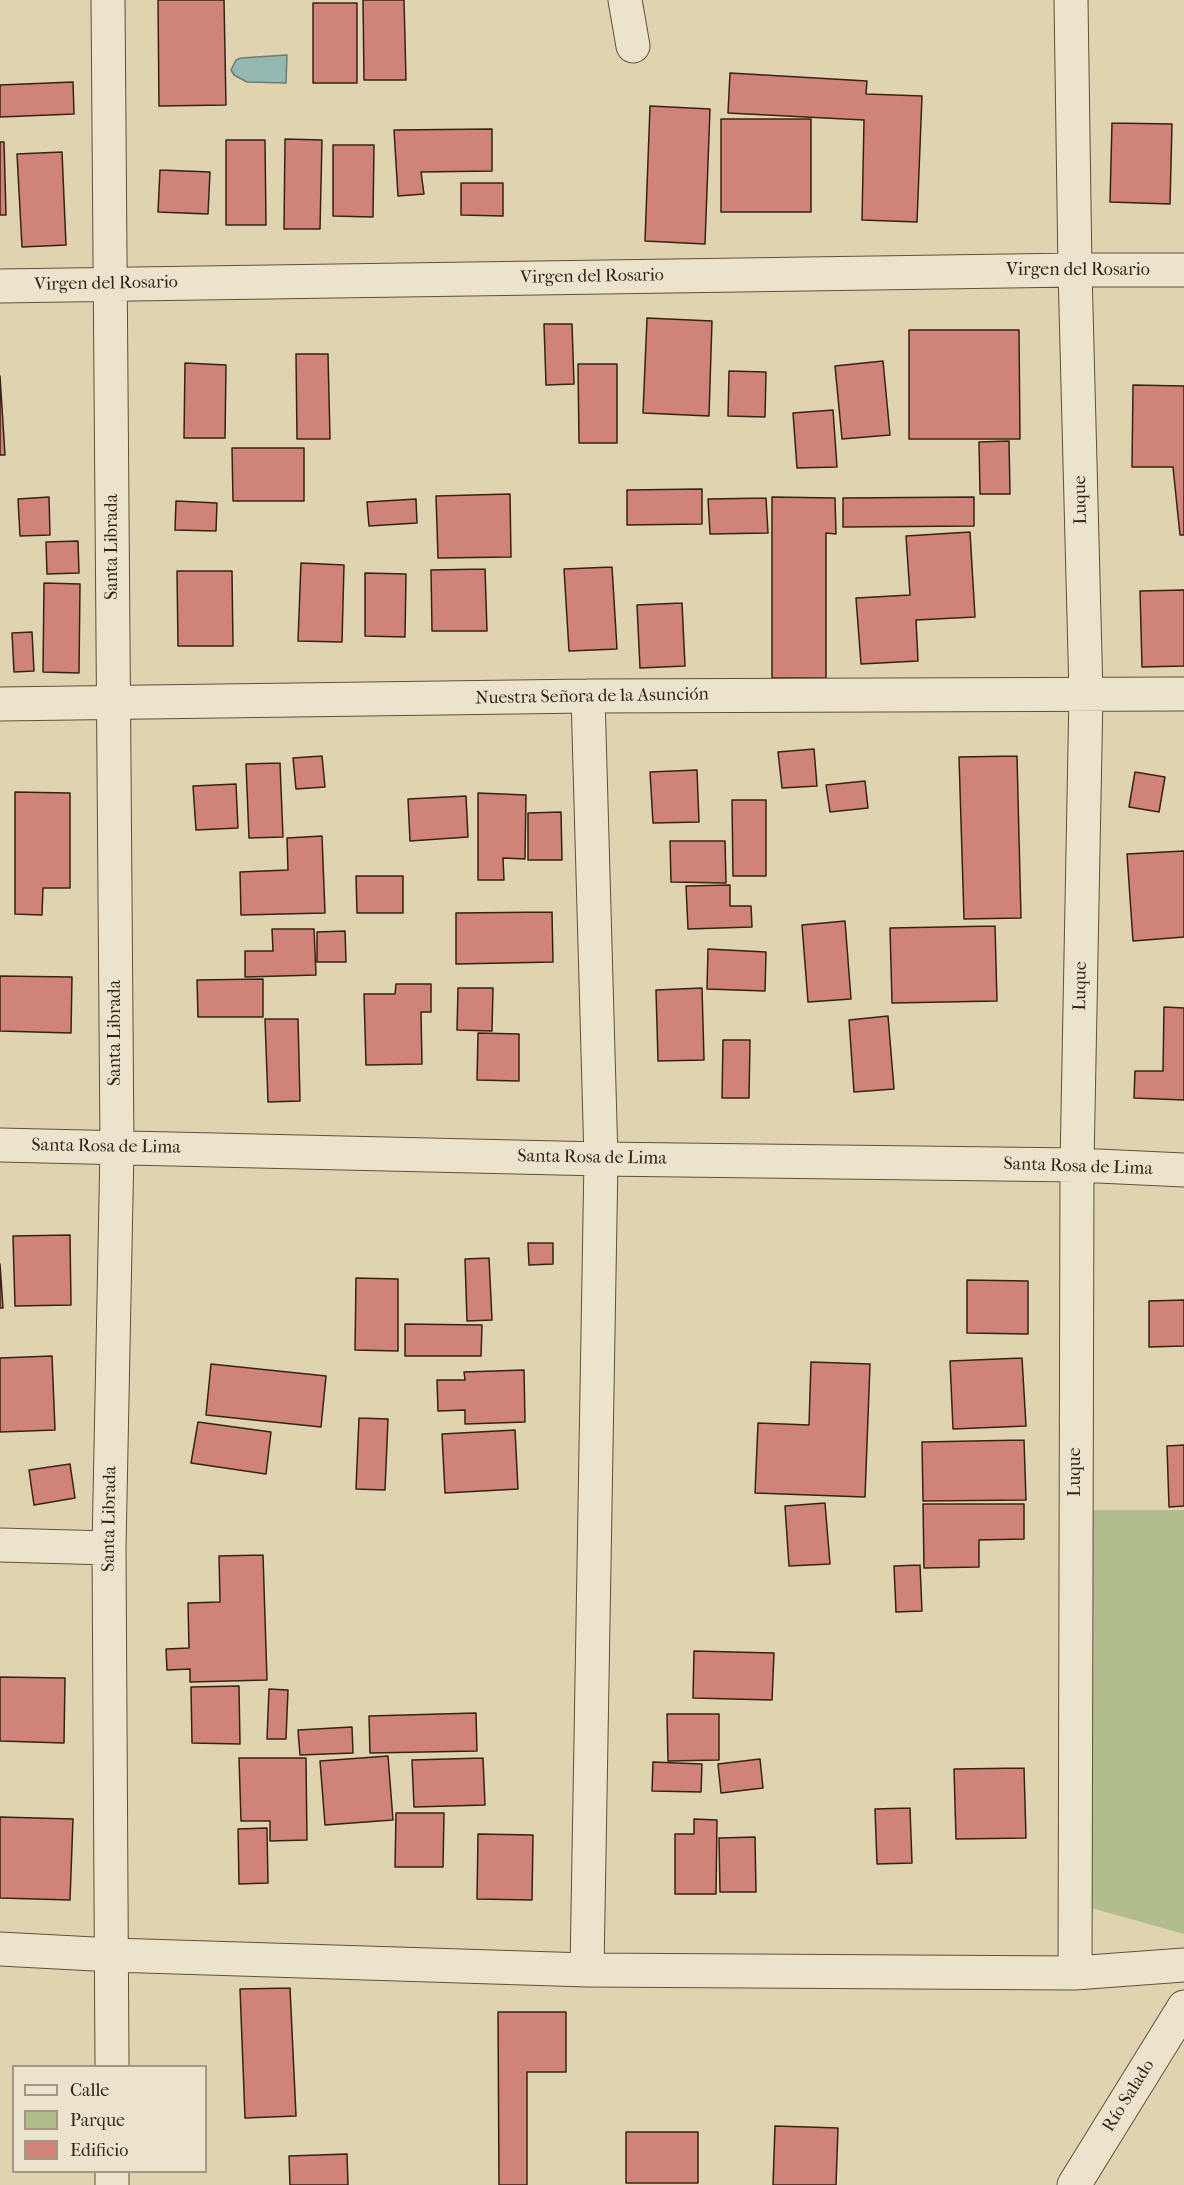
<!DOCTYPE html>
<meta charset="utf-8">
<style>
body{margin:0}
#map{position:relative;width:1184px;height:2185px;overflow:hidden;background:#e0d4b0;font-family:"IM FELL French Canon",serif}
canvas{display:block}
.legend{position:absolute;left:12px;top:2065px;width:195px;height:108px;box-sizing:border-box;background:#ebe3cc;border:2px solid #a39683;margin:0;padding:8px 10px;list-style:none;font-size:18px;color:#382215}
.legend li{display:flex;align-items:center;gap:12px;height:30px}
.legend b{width:30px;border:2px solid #a39683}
</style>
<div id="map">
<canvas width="1184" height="2185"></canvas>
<ul class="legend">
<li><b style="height:8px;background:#ebe3cc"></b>Calle</li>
<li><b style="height:16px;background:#b2bd8c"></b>Parque</li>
<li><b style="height:16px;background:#d08378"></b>Edificio</li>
</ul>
</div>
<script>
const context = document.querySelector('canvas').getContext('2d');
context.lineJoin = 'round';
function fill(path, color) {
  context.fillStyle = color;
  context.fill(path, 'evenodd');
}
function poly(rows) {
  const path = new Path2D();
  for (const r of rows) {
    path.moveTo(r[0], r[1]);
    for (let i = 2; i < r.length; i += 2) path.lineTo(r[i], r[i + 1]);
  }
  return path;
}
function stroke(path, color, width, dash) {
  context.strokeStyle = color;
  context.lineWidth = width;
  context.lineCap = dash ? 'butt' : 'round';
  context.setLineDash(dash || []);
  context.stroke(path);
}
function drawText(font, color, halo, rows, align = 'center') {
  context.font = font + ' "IM FELL French Canon",serif';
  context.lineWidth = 5;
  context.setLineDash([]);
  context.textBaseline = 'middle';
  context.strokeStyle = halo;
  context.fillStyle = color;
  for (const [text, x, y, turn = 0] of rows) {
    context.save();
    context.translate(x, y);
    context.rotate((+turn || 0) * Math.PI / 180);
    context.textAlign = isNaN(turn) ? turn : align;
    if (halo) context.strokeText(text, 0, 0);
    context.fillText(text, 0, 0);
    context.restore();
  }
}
const green = poly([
 [1074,1510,1184,1510,1184,1934,1077,1904]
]);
const water = poly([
 [287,55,286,83,247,82,234,75,231,70,236,60,241,58,287,55]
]);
const building = poly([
 [158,0,224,0,226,105,159,106,158,0],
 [363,0,404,0,406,80,364,80,363,0],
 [313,3,357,3,357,83,313,83,313,3],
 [730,73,867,81,866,94,922,96,917,222,862,220,864,120,728,113,730,73],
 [73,82,74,114,0,117,0,85,73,82],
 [650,106,710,109,705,244,645,241,650,106],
 [721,119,811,119,811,212,721,212,721,119],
 [1112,123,1172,124,1170,204,1110,202,1112,123],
 [492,129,492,171,421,172,424,194,398,196,394,130,492,129],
 [285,139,322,140,320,229,284,229,285,139],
 [226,140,265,140,266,225,226,225,226,140],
 [0,142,4,142,6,215,0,215,0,142],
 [333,145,374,145,373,217,333,216,333,145],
 [62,152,66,245,22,247,17,154,62,152],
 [160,170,210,172,208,214,158,212,160,170],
 [461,183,503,183,503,216,461,215,461,183],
 [647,318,712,321,709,416,643,413,647,318],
 [544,324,572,324,574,384,546,385,544,324],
 [909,330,1019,330,1020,439,909,439,909,330],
 [296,354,328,354,330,439,297,439,296,354],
 [883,361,890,435,842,439,835,366,883,361],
 [185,363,226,365,225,438,184,438,185,363],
 [578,364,617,364,617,443,579,443,578,364],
 [729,371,766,372,765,417,728,416,729,371],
 [0,376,5,455,0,455,0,376],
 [1133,385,1184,386,1184,535,1180,535,1173,467,1132,467,1133,385],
 [833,410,837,467,797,468,793,413,833,410],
 [1009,441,1010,494,980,494,979,442,1009,441],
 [232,448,304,448,304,501,233,501,232,448],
 [702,489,702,524,627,525,627,490,702,489],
 [510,494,511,557,438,558,436,496,510,494],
 [49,497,50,535,20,536,18,499,49,497],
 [772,497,835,498,836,534,826,533,826,678,772,678,772,497],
 [974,497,974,526,843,527,843,498,974,497],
 [766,498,768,533,710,534,708,499,766,498],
 [416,499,417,523,369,526,367,502,416,499],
 [176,501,217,503,216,531,175,530,176,501],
 [970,532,975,617,916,620,918,661,861,664,856,598,910,595,906,536,970,532],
 [78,541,79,573,47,574,46,542,78,541],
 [301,563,344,565,342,642,298,641,301,563],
 [612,567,617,649,569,651,564,569,612,567],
 [485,569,487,631,432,631,431,570,485,569],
 [177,571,232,571,233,646,178,646,177,571],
 [365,573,406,574,405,637,365,636,365,573],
 [44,583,80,584,79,673,43,672,44,583],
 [1184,590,1184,666,1142,667,1140,591,1184,590],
 [682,603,685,666,640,668,637,605,682,603],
 [32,632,34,671,14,672,12,633,32,632],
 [814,749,817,786,782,788,778,752,814,749],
 [322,756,325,787,296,789,293,758,322,756],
 [1017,756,1021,918,964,919,959,757,1017,756],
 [280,763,283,837,249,838,246,764,280,763],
 [697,770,699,822,653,823,650,772,697,770],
 [1135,772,1165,777,1159,812,1129,807,1135,772],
 [865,781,868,808,830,812,826,785,865,781],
 [236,784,238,828,196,830,193,786,236,784],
 [15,792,70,793,70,888,43,888,42,915,15,914,15,792],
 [478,793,526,795,525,859,503,858,504,880,478,880,478,793],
 [466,796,468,837,410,841,408,799,466,796],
 [732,800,766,800,766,876,733,876,732,800],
 [561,812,562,860,528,860,528,813,561,812],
 [322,836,325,913,241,915,240,872,288,870,287,838,322,836],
 [670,841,725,841,726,883,671,882,670,841],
 [1184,851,1184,937,1133,941,1127,854,1184,851],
 [356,876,403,876,403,913,357,913,356,876],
 [730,885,730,906,751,906,752,927,688,929,686,886,730,885],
 [552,912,553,962,456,964,456,913,552,912],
 [845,921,851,999,808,1002,802,925,845,921],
 [995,926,997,1001,892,1003,890,928,995,926],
 [272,929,314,929,316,975,245,977,245,951,273,951,272,929],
 [345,931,346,962,317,962,317,932,345,931],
 [708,949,766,952,765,991,707,989,708,949],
 [0,976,72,977,71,1033,0,1031,0,976],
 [263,979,263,1017,198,1017,197,980,263,979],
 [396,984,431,984,431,1012,421,1012,422,1064,366,1065,364,994,395,994,396,984],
 [458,988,493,988,492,1031,457,1030,458,988],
 [702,988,704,1060,658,1061,656,990,702,988],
 [1164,1007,1184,1008,1184,1100,1134,1098,1135,1071,1163,1071,1164,1007],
 [888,1016,894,1089,854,1092,849,1020,888,1016],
 [265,1019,298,1019,300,1101,268,1102,265,1019],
 [478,1033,519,1034,519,1081,477,1080,478,1033],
 [723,1040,750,1040,749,1098,722,1098,723,1040],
 [70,1235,71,1305,15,1306,13,1236,70,1235],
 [528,1243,553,1243,553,1264,529,1265,528,1243],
 [489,1258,492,1320,467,1321,465,1259,489,1258],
 [0,1264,3,1308,0,1308,0,1264],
 [356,1278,398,1279,398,1351,355,1350,356,1278],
 [967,1280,1028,1281,1028,1334,967,1333,967,1280],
 [1184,1300,1184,1346,1149,1347,1149,1301,1184,1300],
 [405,1324,482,1325,481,1356,405,1356,405,1324],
 [52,1356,55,1430,0,1432,0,1358,52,1356],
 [1022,1358,1026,1426,953,1429,950,1361,1022,1358],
 [811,1362,870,1364,865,1497,755,1493,758,1423,809,1425,811,1362],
 [211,1364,326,1376,321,1427,206,1415,211,1364],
 [524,1370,525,1422,465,1424,465,1410,438,1411,437,1380,465,1380,464,1372,524,1370],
 [359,1418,388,1419,385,1490,356,1489,359,1418],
 [198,1422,271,1432,266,1474,191,1463,198,1422],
 [515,1430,518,1489,445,1493,442,1434,515,1430],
 [1024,1440,1026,1500,923,1501,922,1442,1024,1440],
 [1184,1445,1184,1506,1169,1507,1167,1446,1184,1445],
 [70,1464,75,1498,34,1505,29,1470,70,1464],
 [825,1503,830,1564,789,1566,785,1506,825,1503],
 [923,1504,1024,1504,1024,1539,979,1540,979,1567,924,1568,923,1504],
 [263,1555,267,1680,190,1682,190,1669,167,1670,166,1649,189,1648,188,1603,220,1602,219,1556,263,1555],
 [920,1565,922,1611,896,1612,894,1566,920,1565],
 [694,1651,774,1653,772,1700,693,1698,694,1651],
 [0,1677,65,1678,64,1743,0,1741,0,1677],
 [239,1686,240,1744,192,1743,191,1687,239,1686],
 [269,1689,288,1690,286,1739,267,1739,269,1689],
 [476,1713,477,1751,370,1753,369,1716,476,1713],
 [667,1714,719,1714,719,1760,668,1761,667,1714],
 [352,1727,353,1753,300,1755,298,1730,352,1727],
 [388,1756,393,1820,325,1825,320,1761,388,1756],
 [239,1758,306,1758,307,1840,270,1841,270,1821,241,1821,239,1758],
 [483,1758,485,1805,414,1807,412,1760,483,1758],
 [760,1759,763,1788,721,1793,718,1764,760,1759],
 [653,1762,702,1764,701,1792,652,1791,653,1762],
 [1024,1768,1026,1838,956,1839,954,1769,1024,1768],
 [910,1808,912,1863,877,1864,875,1809,910,1808],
 [396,1813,444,1813,443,1867,395,1867,396,1813],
 [0,1817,73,1819,70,1900,0,1898,0,1817],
 [694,1819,717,1820,716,1894,675,1894,675,1834,694,1834,694,1819],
 [267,1828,268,1883,239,1884,238,1829,267,1828],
 [478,1834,533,1835,532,1900,477,1899,478,1834],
 [755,1837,756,1892,720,1892,719,1838,755,1837],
 [290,1988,296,2116,245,2118,240,1989,290,1988],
 [498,2012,566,2012,566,2072,527,2072,527,2185,499,2185,498,2012],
 [775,2126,838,2128,836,2185,773,2185,775,2126],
 [626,2132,698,2132,698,2183,626,2183,626,2132],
 [347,2154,348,2185,290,2185,289,2156,347,2154]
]);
const minor = poly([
 [108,0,117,1148,109,1548,112,2066],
 [625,0,633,46],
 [1071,0,1075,270,1086,694,1077,1165,1075,1973],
 [0,286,1075,270,1184,270],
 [0,704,588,696,1184,694],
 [0,1145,601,1159,1077,1165,1184,1170],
 [0,1545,109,1548],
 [0,1949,113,1955,587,1970,1075,1973,1184,1965],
 [587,1970,601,1159,588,696],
 [112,2185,112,2172],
 [1074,2185,1184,2007]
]);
const streetNames = [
 ["Virgen del Rosario",1078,271],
 ["Virgen del Rosario",592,277,-1],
 ["Virgen del Rosario",106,284,-1],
 ["Luque",1081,500,-91],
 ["Santa Librada",113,547,-90],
 ["Nuestra Señora de la Asunción",592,697,-1],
 ["Luque",1081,986,-89],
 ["Santa Librada",116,1033,-90],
 ["Santa Rosa de Lima",106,1147,1],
 ["Santa Rosa de Lima",592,1158,1],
 ["Santa Rosa de Lima",1078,1167,2],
 ["Luque",1076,1472,-90],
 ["Santa Librada",110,1519,-89],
 ["Río Salado",1129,2096,-58]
];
fill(green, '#b2bd8c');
fill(water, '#95b7b2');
stroke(water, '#707b73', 1.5);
fill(building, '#d08378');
stroke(building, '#382215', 1.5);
stroke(minor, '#624e3c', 35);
stroke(minor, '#ebe3cc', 33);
drawText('18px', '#382215', '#ebe3cc', streetNames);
</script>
